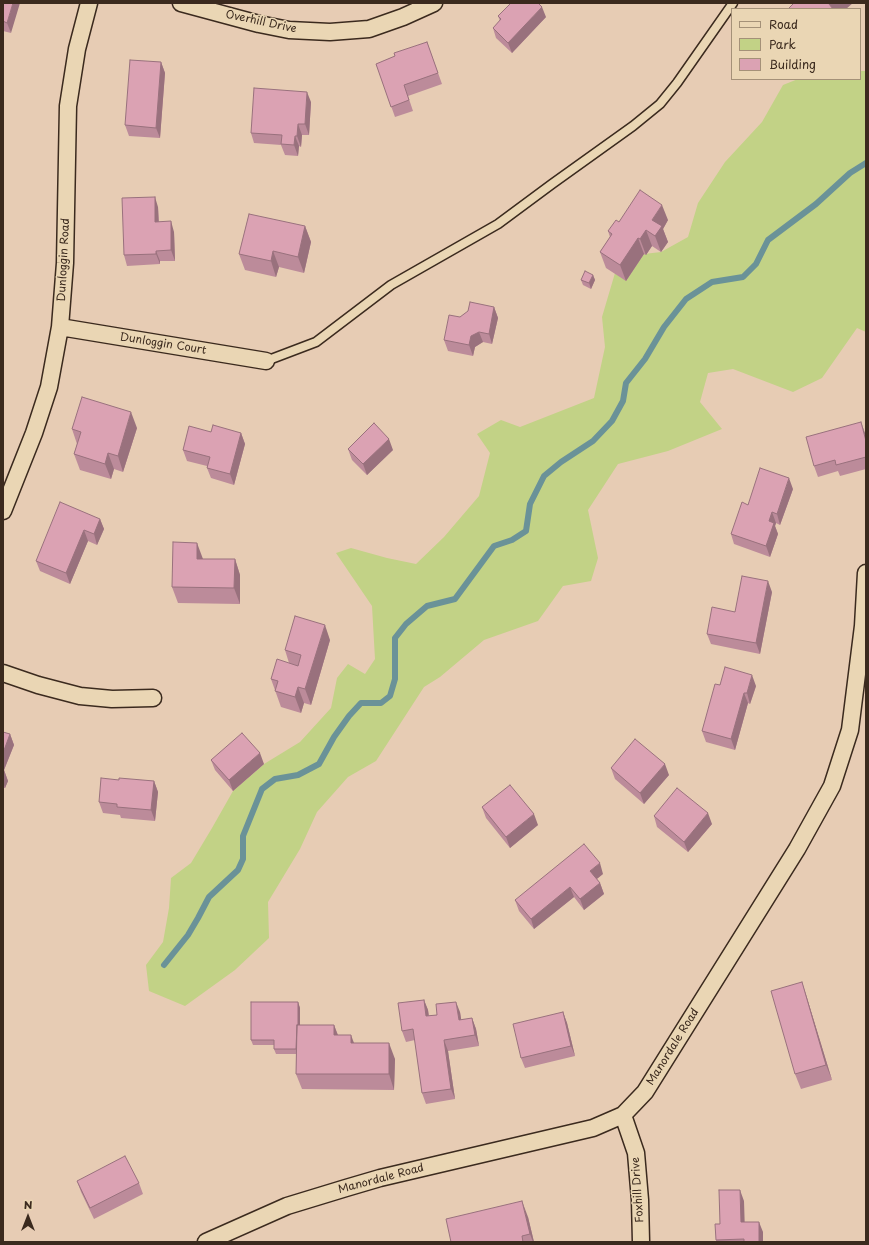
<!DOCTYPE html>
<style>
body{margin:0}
#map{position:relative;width:869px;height:1245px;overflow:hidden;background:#e7ccb4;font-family:"Playpen Sans",sans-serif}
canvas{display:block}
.frame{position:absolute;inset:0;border:4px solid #3b2a1e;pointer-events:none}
.legend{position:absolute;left:731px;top:8px;width:130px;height:72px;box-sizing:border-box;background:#ead6b4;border:1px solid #a49178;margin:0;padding:5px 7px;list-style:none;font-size:12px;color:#3b2a1e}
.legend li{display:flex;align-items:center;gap:8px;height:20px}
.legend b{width:20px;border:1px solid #a49178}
.north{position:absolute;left:8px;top:1197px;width:40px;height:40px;-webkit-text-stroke:3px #ead6b4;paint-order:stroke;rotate:0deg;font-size:11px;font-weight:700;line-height:16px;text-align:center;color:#3b2a1e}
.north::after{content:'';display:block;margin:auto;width:14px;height:18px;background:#3b2a1e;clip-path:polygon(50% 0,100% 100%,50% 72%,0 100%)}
</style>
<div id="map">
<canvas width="869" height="1245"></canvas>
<div class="frame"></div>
<ul class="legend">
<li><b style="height:5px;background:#ead6b4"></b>Road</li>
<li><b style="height:11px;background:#c2d286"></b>Park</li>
<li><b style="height:11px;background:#dba2b3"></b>Building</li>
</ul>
<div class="north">N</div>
</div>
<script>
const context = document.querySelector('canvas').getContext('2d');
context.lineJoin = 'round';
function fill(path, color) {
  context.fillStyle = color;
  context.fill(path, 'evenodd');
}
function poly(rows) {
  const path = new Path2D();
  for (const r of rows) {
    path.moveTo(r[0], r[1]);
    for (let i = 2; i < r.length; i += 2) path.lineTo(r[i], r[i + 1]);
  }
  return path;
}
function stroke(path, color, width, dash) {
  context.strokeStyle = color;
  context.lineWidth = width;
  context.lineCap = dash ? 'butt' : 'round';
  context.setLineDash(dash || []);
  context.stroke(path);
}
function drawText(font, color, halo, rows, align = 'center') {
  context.font = font + ' "Playpen Sans",sans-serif';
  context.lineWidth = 3;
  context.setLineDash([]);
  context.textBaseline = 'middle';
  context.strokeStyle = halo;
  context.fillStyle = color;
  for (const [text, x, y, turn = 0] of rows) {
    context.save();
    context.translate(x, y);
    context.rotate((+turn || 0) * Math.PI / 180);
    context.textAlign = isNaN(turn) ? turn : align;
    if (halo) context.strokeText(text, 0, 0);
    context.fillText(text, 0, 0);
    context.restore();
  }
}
const green = poly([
 [860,71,866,71,866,332,857,328,822,378,793,392,733,369,708,373,700,402,722,429,668,451,618,464,588,510,598,558,591,581,563,586,538,621,484,640,440,677,424,687,376,761,348,777,317,812,300,849,268,902,269,938,235,970,185,1006,149,991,146,965,163,942,169,908,171,878,191,863,212,828,233,791,264,764,300,742,331,708,337,678,348,664,365,674,375,659,372,606,336,553,351,548,387,558,416,564,444,537,479,496,490,453,477,434,501,420,520,427,594,398,605,347,602,317,615,273,626,280,644,254,661,252,688,237,698,203,725,162,762,122,783,85,798,79,860,79]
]);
const stream = poly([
 [164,965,188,935,198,918,209,897,238,870,243,859,243,836,262,789,275,779,298,775,319,764,334,737,349,716,361,703,381,703,390,696,395,679,395,638,406,624,427,606,455,599,494,546,512,540,526,531,530,504,544,476,561,462,593,441,612,421,623,401,626,383,645,359,664,327,686,299,712,282,743,277,756,264,768,240,816,204,850,173,866,163]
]);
const service = poly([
 [266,361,316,342,391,285,498,224,552,184,633,126,660,104,677,83,733,3]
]);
const minor = poly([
 [181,3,259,24,289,30,330,32,369,29,403,17,434,3],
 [60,327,266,361],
 [3,511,34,433,49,387,60,327,65,263,68,106,77,49,89,3],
 [3,673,38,685,80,696,112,699,153,698],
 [623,1115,636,1153,640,1200,641,1242],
 [206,1242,287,1206,346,1188,380,1178,593,1128,623,1115,645,1092,797,849,832,786,850,730,863,626,866,573]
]);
const wall = poly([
 [3,3,11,33,3,31],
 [498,16,546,17,512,53,496,38,493,28,500,21],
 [427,42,442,84,408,96,413,111,395,117,376,64,395,56],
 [161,62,165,73,160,138,129,136,125,125],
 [311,102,309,135,302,135,301,147,299,146,298,156,285,155,281,145,254,143,251,133],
 [158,207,159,222,174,232,175,261,160,261,160,264,127,266,124,255],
 [668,220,663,229,668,242,661,252,652,246,646,255,644,254,626,281,606,268,600,252,610,237,608,231,619,222],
 [305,226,311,242,304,273,279,267,276,277,245,270,239,254],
 [593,275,595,280,591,289,583,285,581,280],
 [494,307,498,318,492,344,483,342,475,347,473,356,448,351,444,340,460,317],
 [137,428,123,472,114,469,111,479,80,470,74,454,77,444,72,429],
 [211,432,241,433,245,444,234,485,211,478,207,468,207,466,187,461,183,450],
 [865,433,866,437,866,469,840,476,838,471,818,477,814,466],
 [348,449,393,450,367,475,352,460],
 [793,489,780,525,776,523,775,526,778,534,770,557,734,544,731,534,748,505],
 [100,519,104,529,97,545,88,541,70,584,40,571,36,561],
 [203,559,235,559,240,575,240,604,178,603,172,587],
 [772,592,760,654,711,644,707,634,735,612],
 [330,640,311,705,304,703,301,713,281,707,271,679,289,663,285,650],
 [720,685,756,686,750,704,748,703,735,750,706,742,702,731],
 [3,732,10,734,14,745,4,770,8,781,5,788,3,788],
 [211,760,264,764,233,791,215,770],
 [611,768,669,775,644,804,615,779],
 [119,780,154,781,158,792,155,821,121,818,120,815,103,813,99,802],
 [482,807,538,825,510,848,486,818],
 [654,816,712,824,688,852,657,827],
 [603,874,597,879,600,883,604,894,584,910,574,897,534,929,519,911,515,900],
 [802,982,807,998,832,1080,801,1089,795,1074],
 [424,1000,428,1010,429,1016,460,1012,461,1020,472,1018,476,1029,479,1046,448,1051,455,1099,426,1104,422,1093,415,1040,406,1042,402,1031],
 [298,1002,300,1008,300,1025,334,1025,338,1035,354,1043,395,1059,394,1090,302,1089,296,1074,296,1054,276,1054,274,1049,274,1045,253,1045,251,1040],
 [563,1012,567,1023,575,1056,525,1068,521,1058],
 [77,1181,139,1183,143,1194,94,1219,81,1192],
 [744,1201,744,1222,763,1232,763,1242,716,1242,716,1240,720,1224],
 [528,1217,534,1242,451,1242]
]);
const shadedWall = poly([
 [13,3,20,3,11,33,7,23],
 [830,3,853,3,846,9,831,9,829,4],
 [542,7,546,17,512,53,508,43],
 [161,62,165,73,160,138,156,128],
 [307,92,311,102,309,135,305,124],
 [298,124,302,135,301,147,297,136],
 [295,136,299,146,298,156,294,145],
 [155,197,158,207,159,232,155,222],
 [662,205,668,220,663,229,668,242,661,252,655,236,652,220],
 [171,221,174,232,175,261,171,250],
 [305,226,311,242,304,273,298,257],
 [646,230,652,246,646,255,640,239],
 [638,238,644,254,626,281,620,265],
 [156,251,160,261,160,264,156,254],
 [273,251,279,267,276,277,271,261],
 [593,275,595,280,591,289,589,283],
 [494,307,498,318,492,344,489,334],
 [479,332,483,342,475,347,473,356,469,345,471,336],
 [131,412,137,428,123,472,118,456],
 [861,422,865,433,866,437,866,441],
 [241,433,245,444,234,485,230,474],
 [389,439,393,450,367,475,363,464],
 [108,453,114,469,111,479,105,464],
 [789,478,793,489,780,525,777,514],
 [772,512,776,523,775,526,778,534,770,557,766,546,769,521],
 [100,519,104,529,97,545,94,534],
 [84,530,88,541,70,584,66,573],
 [197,543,203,559,197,559],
 [235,559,240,575,240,604,234,588],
 [768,581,772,592,760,654,756,643],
 [325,625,330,640,311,705,305,689],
 [752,675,756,686,750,704,747,693],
 [298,687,304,703,301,713,295,697],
 [744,693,748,703,735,750,731,739],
 [10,734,14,745,4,770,8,781,5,788,3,782,3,753],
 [260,753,264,764,233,791,229,780],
 [665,764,669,775,644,804,640,793],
 [154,781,158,792,155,821,151,810],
 [708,813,712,824,688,852,684,842],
 [534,814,538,825,510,848,506,837],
 [600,863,603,874,594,881,590,871],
 [600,883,604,894,584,910,580,899],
 [570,887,574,897,534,929,531,919],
 [802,982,807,998,832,1080,826,1065],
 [424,1000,428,1010,430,1027,426,1016],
 [298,1002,300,1008,300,1054,298,1049],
 [456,1002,460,1012,463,1031,459,1020],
 [563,1012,567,1023,575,1056,571,1046],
 [472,1018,476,1029,479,1046,475,1035],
 [334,1025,340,1041,334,1035],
 [351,1035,357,1051,351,1043],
 [444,1040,448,1051,455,1099,451,1089],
 [389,1043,395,1059,394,1090,389,1074],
 [740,1190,744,1201,745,1233,741,1222],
 [522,1201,528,1217,534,1242,533,1242,530,1234],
 [759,1222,763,1232,763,1242,759,1242]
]);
const building = poly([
 [3,3,13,3,7,23,3,21,3,3],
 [511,3,538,3,542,7,508,43,493,28,501,19,498,16,511,3],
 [794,3,830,3,829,4,833,9,788,9,794,3],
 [427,42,438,73,404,85,409,100,391,107,376,64,395,56,394,53,427,42],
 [130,60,161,62,156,128,125,125,130,60],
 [254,88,307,92,305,124,298,124,297,136,295,136,294,145,281,144,282,135,251,133,254,88],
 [640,190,662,205,652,220,662,226,655,236,646,230,640,239,638,238,620,265,600,252,612,234,608,231,616,220,619,222,640,190],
 [155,197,155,222,171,221,171,250,156,251,156,254,124,255,122,198,155,197],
 [249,214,305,226,298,257,273,251,271,261,239,254,249,214],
 [585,271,593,275,589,283,581,280,585,271],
 [470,302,494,307,489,334,479,332,471,336,469,345,444,340,449,315,460,317,468,311,470,302],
 [82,397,131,412,118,456,108,453,105,464,74,454,81,432,72,429,82,397],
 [861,422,866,441,866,457,836,465,835,460,814,466,806,437,861,422],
 [374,423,389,439,363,464,348,449,374,423],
 [213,425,241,433,230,474,207,468,210,457,183,450,189,426,211,432,213,425],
 [760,468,789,478,777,514,772,512,769,521,774,523,766,546,731,534,742,502,748,505,760,468],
 [60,502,100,519,94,534,84,530,66,573,36,561,60,502],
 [173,542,197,543,197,559,235,559,234,588,172,587,173,542],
 [742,576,768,581,756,643,707,634,712,607,735,612,742,576],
 [295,616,325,625,305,689,298,687,295,697,275,691,278,681,271,679,277,659,298,666,301,655,285,650,295,616],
 [725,667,752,675,747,693,744,693,731,739,702,731,715,684,720,685,725,667],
 [3,732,10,734,3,753,3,732],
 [242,733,260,753,229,780,211,760,242,733],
 [635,739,665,764,640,793,611,768,635,739],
 [101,778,119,780,119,778,154,781,151,810,117,807,117,804,99,802,101,778],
 [510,785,534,814,506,837,482,807,510,785],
 [677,788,708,813,684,842,654,816,677,788],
 [584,844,600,863,590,871,600,883,580,899,570,887,531,919,515,900,584,844],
 [802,982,826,1065,795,1074,771,991,802,982],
 [424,1000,426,1016,437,1015,436,1004,456,1002,459,1020,472,1018,475,1035,444,1040,451,1089,422,1093,413,1029,402,1031,398,1003,424,1000],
 [251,1002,298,1002,298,1025,297,1025,296,1049,274,1049,274,1040,251,1040,251,1002],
 [563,1012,571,1046,521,1058,513,1024,563,1012],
 [297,1025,334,1025,334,1035,351,1035,351,1043,389,1043,389,1074,296,1074,297,1025],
 [125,1156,139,1183,90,1208,77,1181,125,1156],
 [719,1190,740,1190,741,1222,759,1222,759,1242,744,1242,744,1239,716,1240,715,1224,720,1224,719,1190],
 [522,1201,530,1234,522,1236,523,1242,451,1242,446,1219,522,1201]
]);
const streetNames = [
 ["Overhill Drive",261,22,12],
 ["Dunloggin Road",64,260,-87],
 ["Dunloggin Court",163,344,9],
 ["Manordale Road",673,1047,-58],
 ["Manordale Road",381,1179,-15],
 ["Foxhill Drive",638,1190,-94]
];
fill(green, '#c2d286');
stroke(stream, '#6a9298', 6);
stroke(service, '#3b2a1e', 11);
stroke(minor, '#3b2a1e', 19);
stroke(service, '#ead6b4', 8);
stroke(minor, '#ead6b4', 16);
fill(wall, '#bc8b9a');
fill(shadedWall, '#99717d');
fill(building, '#dba2b3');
stroke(building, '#99717d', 1);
drawText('11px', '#3b2a1e', '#ead6b4', streetNames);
</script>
